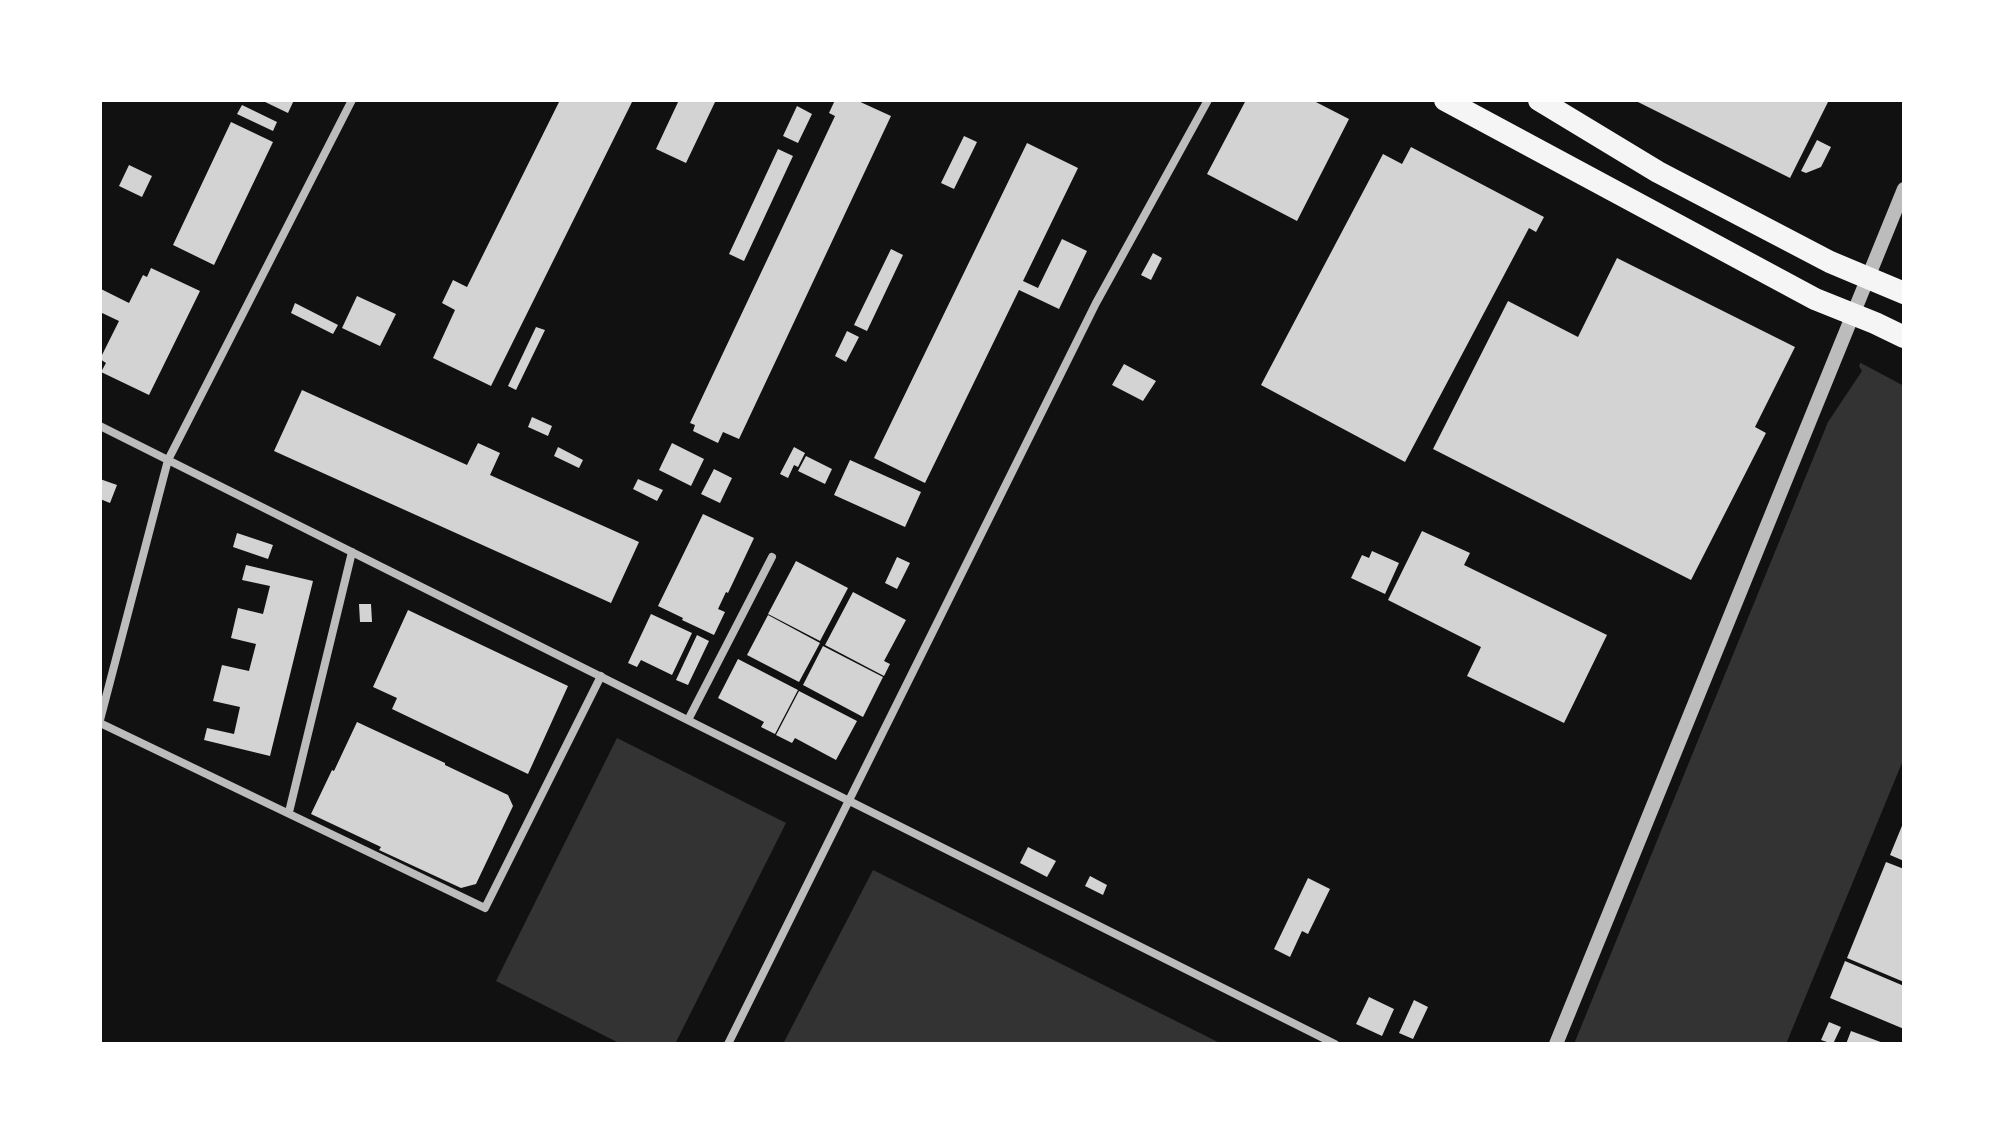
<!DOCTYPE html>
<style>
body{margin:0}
#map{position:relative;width:2004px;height:1144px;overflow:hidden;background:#111;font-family:"IBM Plex Sans",sans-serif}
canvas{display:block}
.frame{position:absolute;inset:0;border:102px solid #fff;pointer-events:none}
</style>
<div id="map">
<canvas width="2004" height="1144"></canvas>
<div class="frame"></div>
</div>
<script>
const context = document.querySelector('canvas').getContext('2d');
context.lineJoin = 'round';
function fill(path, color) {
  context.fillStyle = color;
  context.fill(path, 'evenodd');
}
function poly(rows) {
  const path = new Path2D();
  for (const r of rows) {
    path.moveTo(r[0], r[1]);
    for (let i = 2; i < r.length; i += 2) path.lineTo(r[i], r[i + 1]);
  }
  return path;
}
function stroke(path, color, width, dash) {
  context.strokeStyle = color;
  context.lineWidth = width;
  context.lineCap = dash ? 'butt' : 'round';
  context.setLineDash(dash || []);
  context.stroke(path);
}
const water = poly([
 [1904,259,1904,758,1786,1044,1574,1044,1828,422,1862,371,1859,366],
 [617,738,786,823,675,1044,621,1044,496,981],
 [873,870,1222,1044,783,1044]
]);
const pier = poly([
 [1904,255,1904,386,1859,362]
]);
const building = poly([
 [261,100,294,100,288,113],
 [560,100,633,100,491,386,433,358,455,310,442,303,453,280,467,287],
 [679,100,716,100,686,163,656,149],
 [835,100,856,100,891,116,739,439,723,432,718,443,693,431,695,425,690,423,835,116,829,113],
 [1246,100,1312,100,1349,119,1297,221,1207,174],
 [1634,100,1829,100,1790,178],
 [242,105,277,122,273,131,237,114],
 [797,106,812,114,798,143,783,136],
 [231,122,273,142,214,265,173,245],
 [964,136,977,142,954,189,941,183],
 [1817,140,1831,147,1821,167,1806,173,1801,171],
 [1027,143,1078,168,1023,281,1038,288,1062,239,1087,251,1059,309,1019,290,925,483,874,458],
 [1411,147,1544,217,1536,232,1529,228,1405,462,1261,385,1383,154,1402,164],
 [778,149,793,156,744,261,729,254],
 [129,165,152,176,142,197,119,186],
 [891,249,903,255,867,331,854,325],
 [1153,253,1162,258,1151,280,1141,275],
 [1617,258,1795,347,1755,427,1766,433,1691,580,1433,449,1508,301,1578,337],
 [151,268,200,291,149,395,101,372,106,363,100,359,119,321,100,312,100,292,101,289,129,303,143,275,147,277],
 [357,296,396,314,380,346,342,328],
 [295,303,338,325,333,334,291,313],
 [536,327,545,330,516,390,508,386],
 [847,331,859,337,846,362,835,356],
 [1124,364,1156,381,1143,401,1112,385],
 [302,390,467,465,478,443,500,453,490,475,639,542,611,603,274,451],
 [532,417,552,426,548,436,528,427],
 [672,443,704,459,691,486,659,470],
 [558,447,583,460,579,468,554,456],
 [794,447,805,453,798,467,794,465,788,478,780,474],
 [806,456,832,469,825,484,798,471],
 [850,460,921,492,905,527,834,495],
 [714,469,732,478,720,503,701,494],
 [100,479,117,485,110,503,100,499],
 [638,479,663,490,657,501,633,489],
 [703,514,754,538,728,593,726,592,718,609,725,612,714,635,682,620,683,618,658,606],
 [1422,531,1470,553,1464,565,1607,635,1564,723,1467,676,1481,647,1388,600],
 [237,533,273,545,268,559,233,547],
 [1372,551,1399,563,1385,594,1351,578,1362,555,1369,558],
 [897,557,910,563,897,589,885,583],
 [796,561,848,588,820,641,768,614],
 [246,565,313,581,270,756,204,740,207,728,234,734,240,707,213,701,222,665,249,671,256,644,231,638,238,608,263,614,270,586,242,580],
 [853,592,906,620,884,661,890,664,884,676,825,645],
 [359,604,371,604,372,622,360,622],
 [408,610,568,686,528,774,392,709,397,698,373,687],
 [651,614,692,633,672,675,641,660,637,667,628,663],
 [768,615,820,643,799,682,747,655],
 [697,635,709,641,688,685,676,680],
 [823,646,883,677,863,717,803,685],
 [738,659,798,690,775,734,761,727,764,722,718,698],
 [799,691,857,721,836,760,795,738,792,743,776,735],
 [357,722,445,763,445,765,508,795,513,806,476,884,461,888,379,850,381,847,311,814,332,770,334,771],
 [1904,821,1904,861,1890,855],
 [1028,847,1056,861,1047,877,1020,863],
 [1886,862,1904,869,1904,982,1847,958],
 [1090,876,1107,885,1103,895,1085,886],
 [1308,878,1330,889,1308,934,1302,931,1290,957,1274,949],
 [1845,961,1904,986,1904,1029,1830,998],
 [1369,997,1394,1009,1382,1036,1356,1024],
 [1414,1000,1428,1007,1413,1039,1399,1033],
 [1829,1022,1841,1027,1833,1044,1821,1040],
 [1851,1031,1886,1044,1846,1044]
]);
const minor = poly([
 [100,426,1335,1044],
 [100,720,168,460,352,100],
 [688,720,772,557],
 [100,723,485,908,601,676],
 [289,812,352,552],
 [728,1044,1096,303,1208,100]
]);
const tertiary = poly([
 [1556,1044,1904,189]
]);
const trunk = poly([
 [1445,100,1815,299,1875,323,1904,337],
 [1539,100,1658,172,1830,262,1904,293]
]);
fill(water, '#333');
fill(pier, '#111');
fill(building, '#d3d3d3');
stroke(minor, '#bcbcbc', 8);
stroke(tertiary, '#bcbcbc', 14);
stroke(trunk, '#f5f5f5', 22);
</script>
